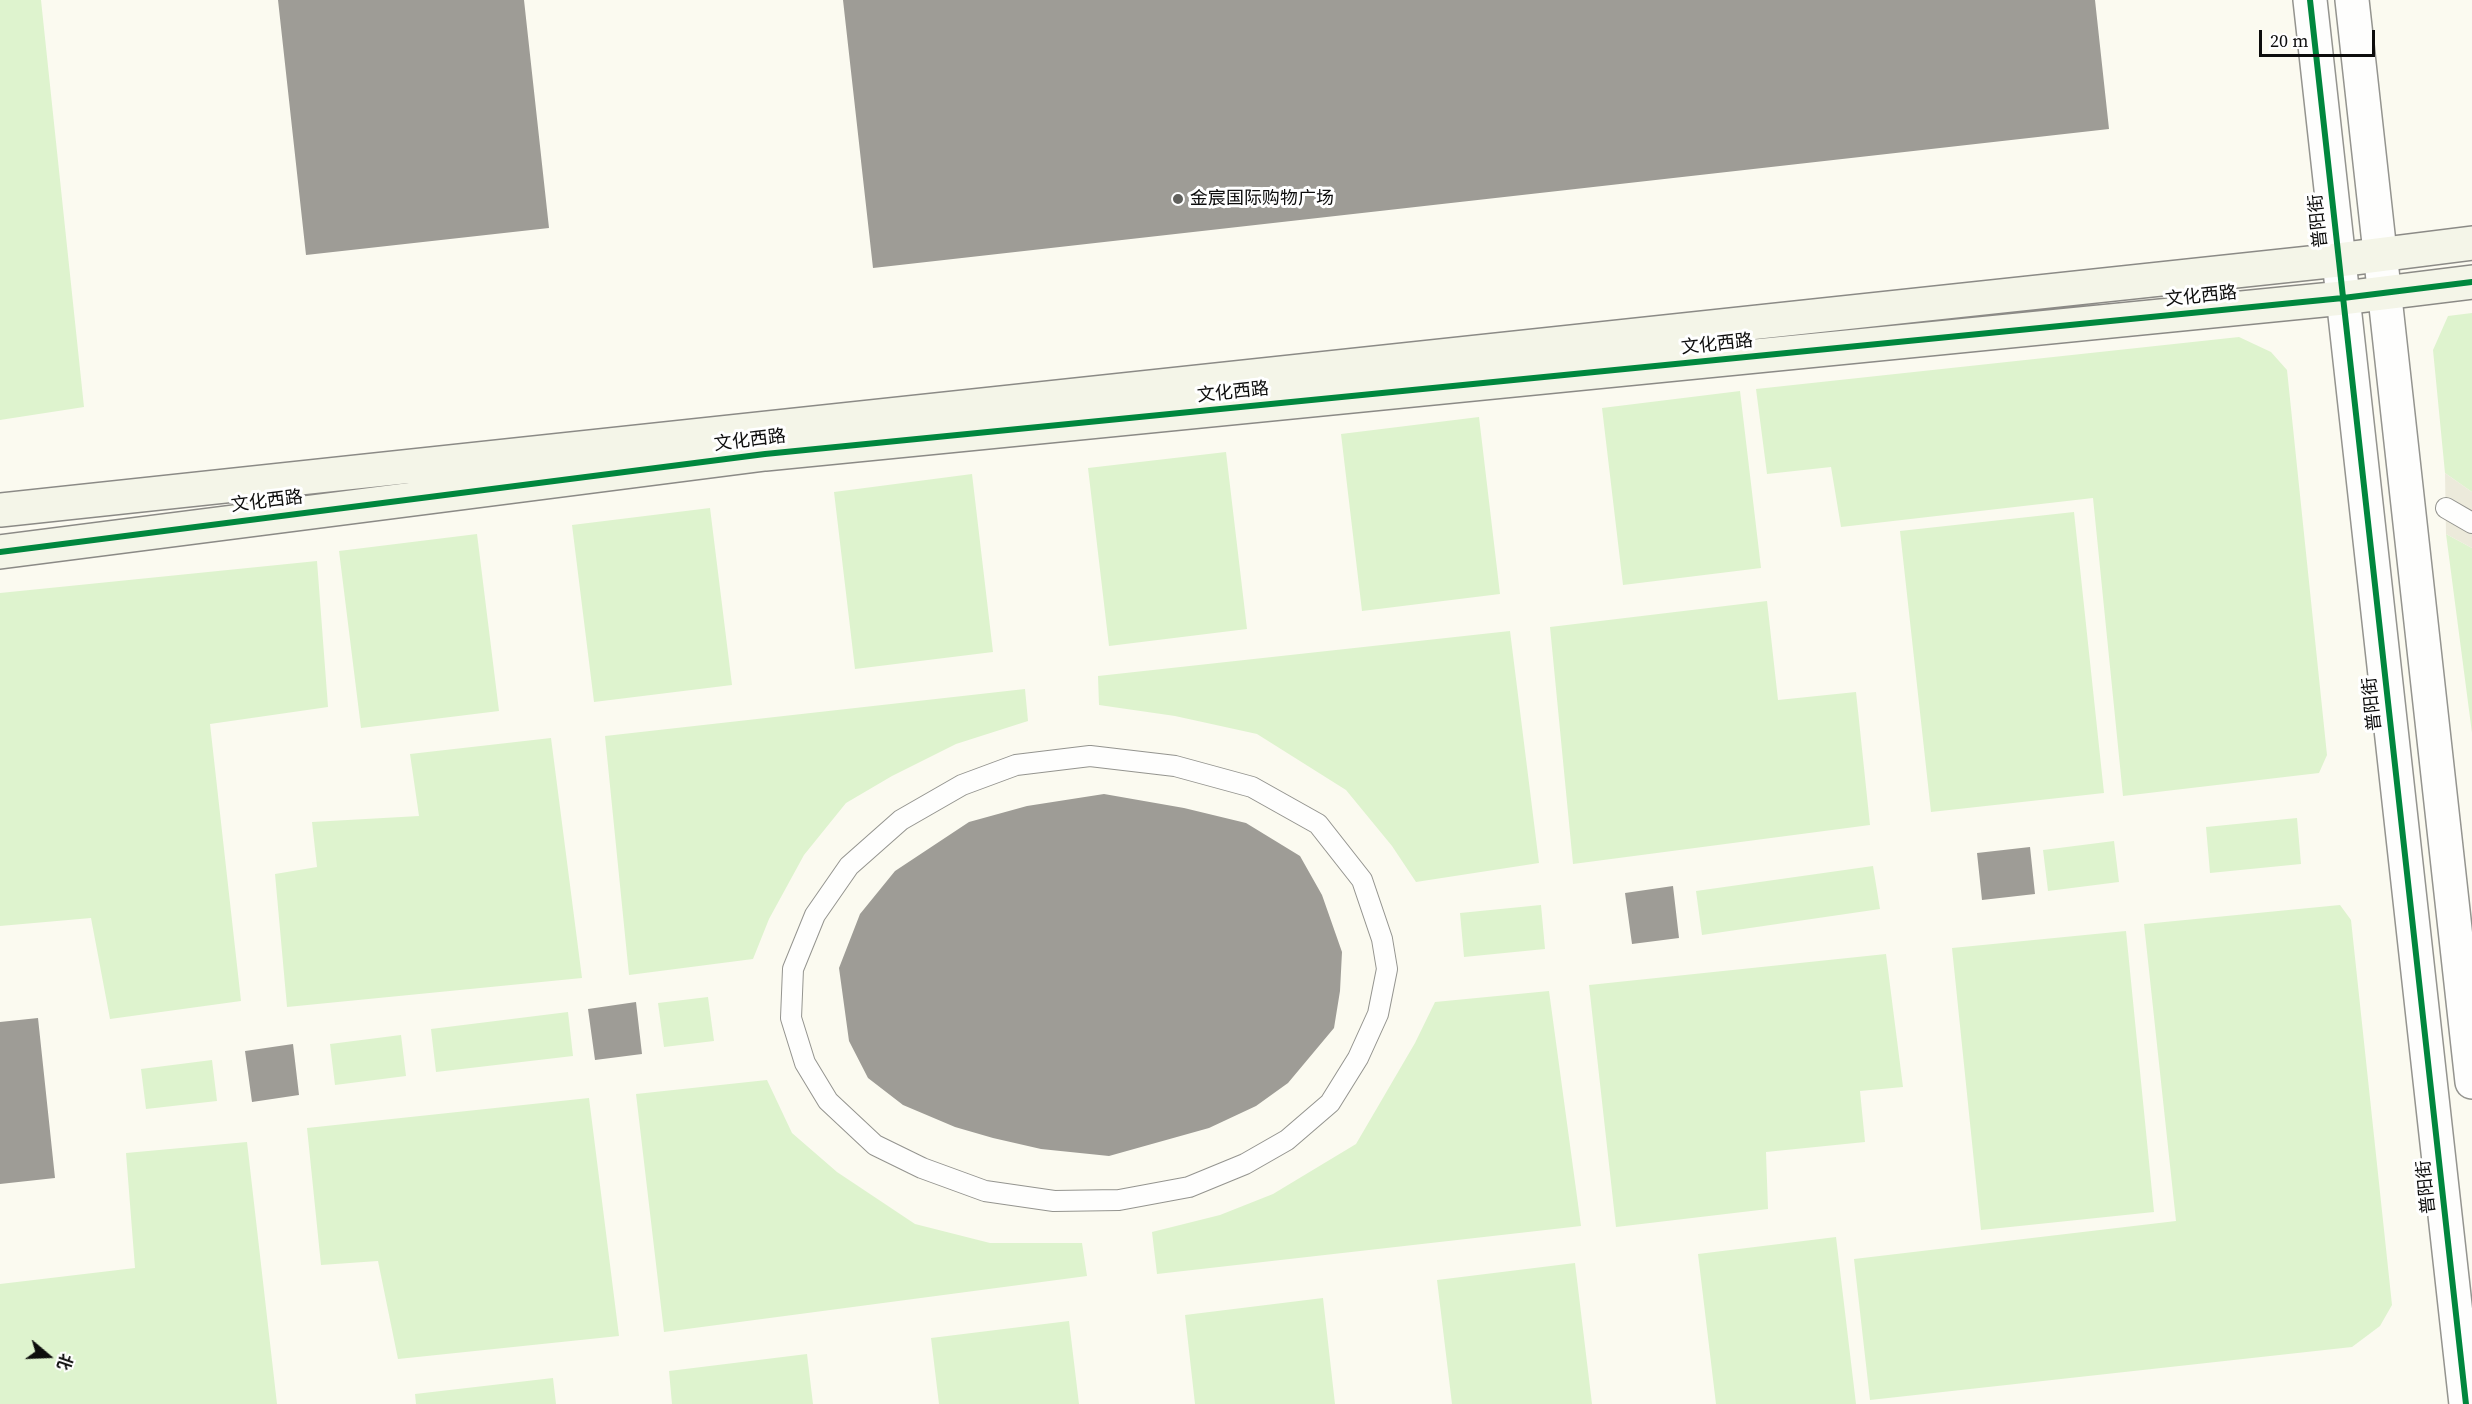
<!DOCTYPE html>
<meta charset="utf-8">
<style>
body{margin:0}
#map{position:relative;width:2472px;height:1404px;overflow:hidden;background:#fbfaf0;font-family:"Source Serif 4","Noto Sans SC",serif}
canvas{display:block}
.north{position:absolute;left:18px;top:1326px;width:60px;height:60px;-webkit-text-stroke:4px #fff;paint-order:stroke;rotate:109deg;font-size:16px;font-weight:700;line-height:24px;text-align:center;color:#0d0d0d}
.north::after{content:'';display:block;margin:auto;width:21px;height:27px;background:#0d0d0d;clip-path:polygon(50% 0,100% 100%,50% 72%,0 100%)}
.scale{position:absolute;left:2259px;top:30px;width:116px;height:27px;box-sizing:border-box;border:3px solid #0d0d0d;border-top:0;padding-left:8px;font-size:18px;line-height:21px;white-space:nowrap;color:#0d0d0d;-webkit-text-stroke:4px #fff;paint-order:stroke}
</style>
<div id="map">
<canvas width="2472" height="1404"></canvas>
<div class="north">北</div>
<div class="scale">20 m</div>
</div>
<script>
const context = document.querySelector('canvas').getContext('2d');
context.lineJoin = 'round';
function fill(path, color) {
  context.fillStyle = color;
  context.fill(path, 'evenodd');
}
function poly(rows) {
  const path = new Path2D();
  for (const r of rows) {
    path.moveTo(r[0], r[1]);
    for (let i = 2; i < r.length; i += 2) path.lineTo(r[i], r[i + 1]);
  }
  return path;
}
function stroke(path, color, width, dash) {
  context.strokeStyle = color;
  context.lineWidth = width;
  context.lineCap = dash ? 'butt' : 'round';
  context.setLineDash(dash || []);
  context.stroke(path);
}
function drawText(font, color, halo, rows, align = 'center') {
  context.font = font + ' "Source Serif 4","Noto Sans SC",serif';
  context.lineWidth = 6;
  context.setLineDash([]);
  context.textBaseline = 'middle';
  context.strokeStyle = halo;
  context.fillStyle = color;
  for (const [text, x, y, turn = 0] of rows) {
    context.save();
    context.translate(x, y);
    context.rotate((+turn || 0) * Math.PI / 180);
    context.textAlign = isNaN(turn) ? turn : align;
    if (halo) context.strokeText(text, 0, 0);
    context.fillText(text, 0, 0);
    context.restore();
  }
}
const green = poly([
 [0,0,41,0,84,407,0,420],
 [2472,313,2472,492,2445,473,2433,350,2448,316],
 [2239,337,2271,352,2287,370,2327,755,2319,773,2123,796,2093,498,1841,527,1831,467,1767,474,1756,389],
 [1740,391,1761,568,1623,585,1602,408],
 [1479,417,1500,594,1362,611,1341,434],
 [1226,452,1247,629,1109,646,1088,468],
 [972,474,993,652,855,669,834,492],
 [710,508,732,685,594,702,572,525],
 [2074,512,2104,793,1931,812,1900,531],
 [477,534,499,711,361,728,339,551],
 [2446,534,2472,548,2472,733],
 [317,561,328,707,210,724,241,1001,110,1019,91,918,0,926,0,593],
 [1767,601,1778,700,1856,692,1870,825,1573,864,1550,627],
 [1510,631,1539,863,1416,882,1392,846,1346,790,1257,734,1175,716,1099,705,1098,676],
 [1025,689,1028,721,956,744,892,776,846,803,804,855,769,919,753,959,629,975,605,736],
 [551,738,582,978,287,1007,275,874,317,867,312,822,419,816,410,754],
 [2297,818,2301,864,2210,873,2206,827],
 [2114,841,2119,882,2048,891,2043,850],
 [1873,866,1880,909,1702,935,1696,891],
 [1541,905,1545,949,1464,957,1460,913],
 [2340,905,2351,920,2392,1305,2380,1326,2352,1347,1870,1400,1854,1259,2176,1221,2144,924],
 [2126,931,2154,1212,1981,1230,1952,948],
 [1886,954,1903,1087,1860,1091,1865,1142,1766,1152,1768,1209,1616,1227,1589,985],
 [1549,991,1581,1226,1157,1274,1152,1232,1220,1215,1273,1194,1356,1144,1415,1043,1435,1002],
 [708,997,714,1041,664,1047,658,1003],
 [568,1012,573,1056,436,1072,431,1029],
 [401,1035,406,1076,335,1085,330,1044],
 [212,1060,217,1101,146,1109,141,1069],
 [767,1080,792,1133,837,1172,915,1224,990,1243,1082,1243,1087,1276,664,1332,636,1094],
 [589,1098,619,1336,398,1359,378,1261,321,1265,307,1128],
 [247,1142,277,1404,0,1404,0,1284,135,1268,126,1153],
 [1836,1237,1856,1404,1716,1404,1698,1254],
 [1575,1263,1592,1404,1452,1404,1437,1280],
 [1323,1298,1335,1404,1195,1404,1185,1315],
 [1069,1321,1079,1404,939,1404,931,1338],
 [807,1354,813,1404,672,1404,669,1371],
 [553,1378,556,1404,416,1404,415,1394]
]);
const plaza = poly([
 [2445,473,2472,492,2472,548,2446,534]
]);
const building = poly([
 [278,0,524,0,549,228,306,255],
 [843,0,2095,0,2109,129,873,268],
 [1104,794,1184,808,1246,823,1300,856,1322,895,1342,952,1340,991,1334,1028,1288,1083,1256,1106,1209,1128,1109,1156,1041,1149,993,1138,955,1127,903,1105,868,1078,849,1041,839,968,860,914,895,871,969,822,1027,806],
 [2030,847,2035,894,1982,900,1977,853],
 [1673,886,1679,938,1632,944,1625,893],
 [636,1002,642,1054,595,1060,588,1009],
 [38,1018,55,1178,0,1184,0,1022],
 [293,1044,299,1095,252,1102,245,1051]
]);
const lane = poly([
 [2446,508,2472,523],
 [1090,756,1175,766,1252,787,1318,824,1362,880,1382,939,1387,969,1378,1014,1358,1058,1330,1103,1287,1140,1245,1164,1189,1187,1119,1200,1054,1201,985,1191,922,1168,875,1145,828,1101,805,1063,791,1018,793,969,815,915,849,866,901,820,962,785,1016,765,1090,756]
]);
const street = poly([
 [2310,0,2466,1404],
 [2352,0,2472,1082]
]);
const secondary = poly([
 [0,510,2338,260,2472,243],
 [0,552,765,454,2343,298,2472,282]
]);
const cycleway = poly([
 [2310,0,2466,1404],
 [0,552,765,454,2343,298,2472,282]
]);
const markers = [
 [1178,199,6,"#60605c"]
];
const poiNames = [
 ["金宸国际购物广场",1190,199]
];
const streetNames = [
 ["普阳街",2319,221,-96],
 ["文化西路",2201,297,-6],
 ["文化西路",1717,345,-6],
 ["文化西路",1233,393,-6],
 ["文化西路",750,441,-7],
 ["文化西路",267,502,-7],
 ["普阳街",2373,704,-96],
 ["普阳街",2427,1187,-96]
];
fill(green, '#def3ce');
fill(plaza, '#eceadb');
fill(building, '#9e9c96');
stroke(lane, '#94948f', 22);
stroke(street, '#94948f', 36);
stroke(secondary, '#8b8a86', 36);
stroke(lane, '#fefefd', 20);
stroke(street, '#fefefd', 33);
stroke(secondary, '#f4f5e8', 33);
stroke(cycleway, '#00873e', 6);
for (const [x, y, r, color] of markers) {
  const dot = new Path2D();
  dot.arc(x, y, r, 0, 2 * Math.PI);
  context.fillStyle = color;
  context.fill(dot);
  stroke(dot, '#fff', 2);
}
drawText('18px', '#0d0d0d', '#fff', poiNames, 'left');
drawText('18px', '#0d0d0d', '#fff', streetNames);
</script>
